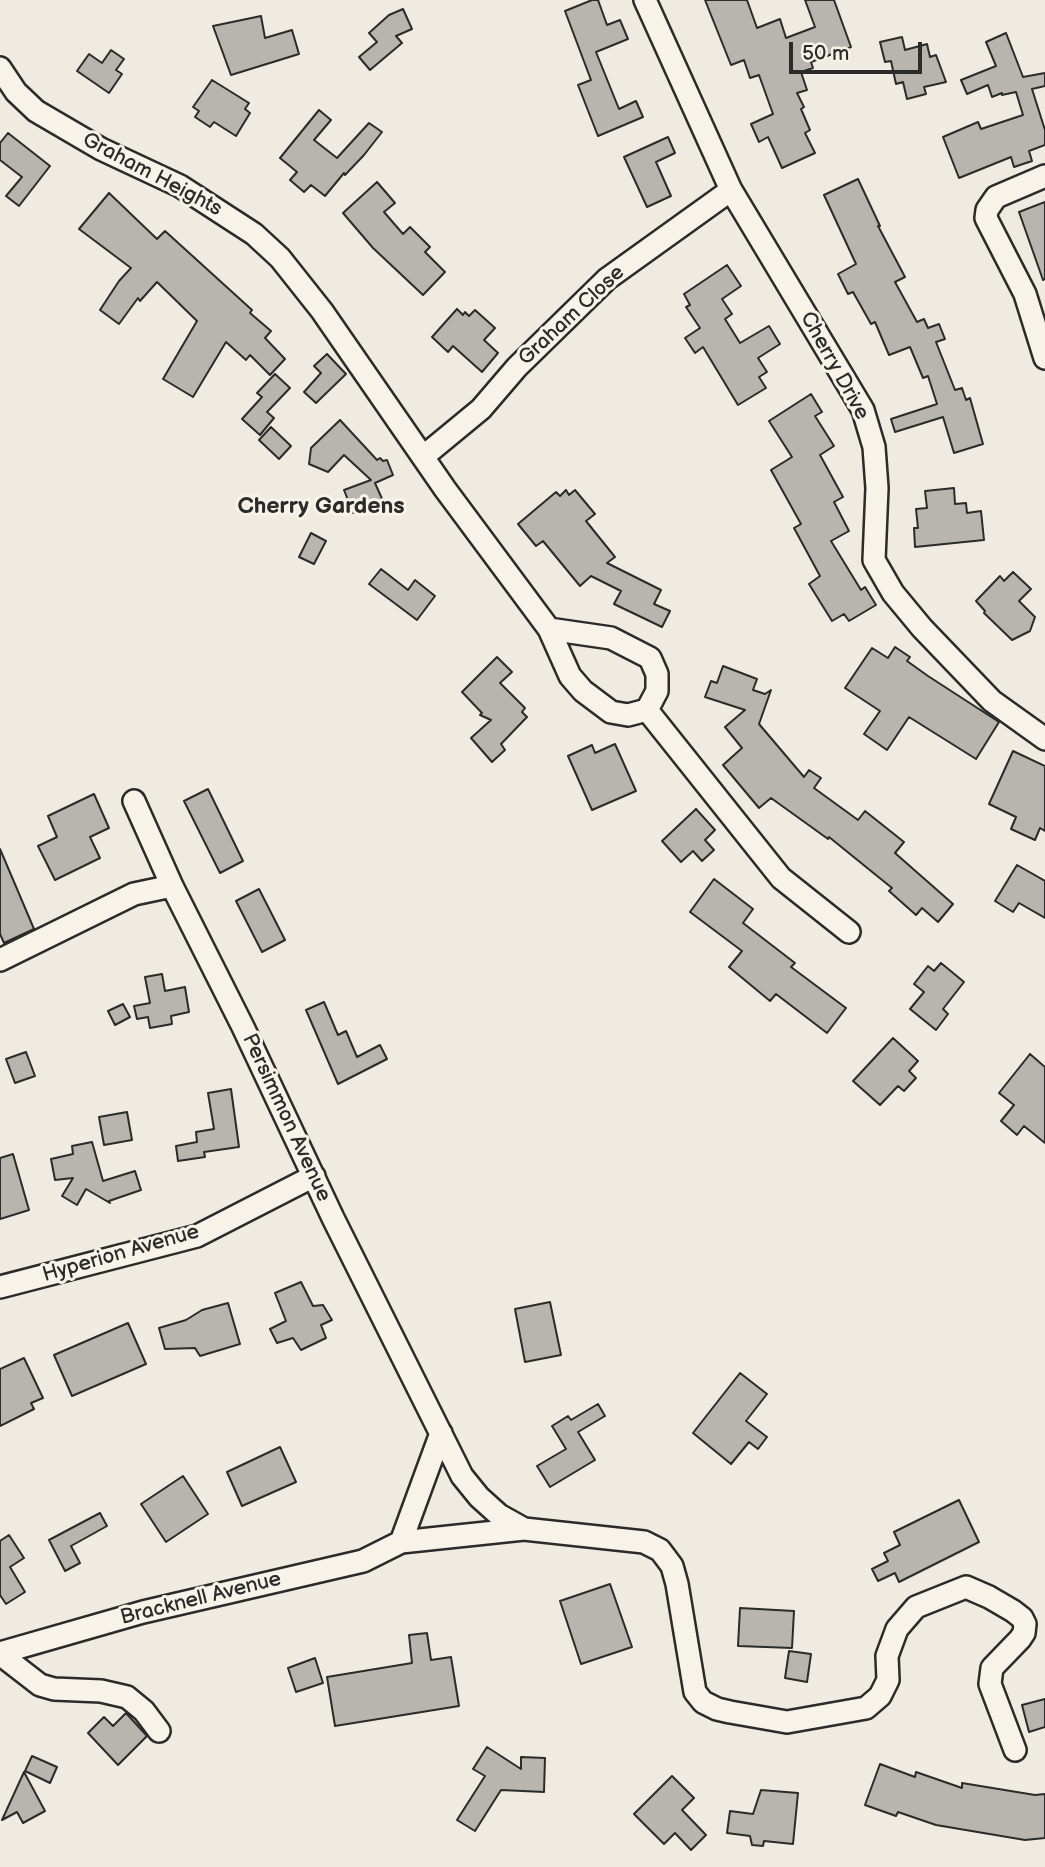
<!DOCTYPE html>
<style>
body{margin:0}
#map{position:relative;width:1045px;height:1867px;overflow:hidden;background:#efebe0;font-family:"Balsamiq Sans",sans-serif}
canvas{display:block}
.scale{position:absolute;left:789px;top:42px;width:133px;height:32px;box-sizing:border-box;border:4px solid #2b2b2b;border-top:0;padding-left:9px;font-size:21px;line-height:24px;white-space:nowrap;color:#2b2b2b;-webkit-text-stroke:5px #f7f3e8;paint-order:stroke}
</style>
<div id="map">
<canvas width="1045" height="1867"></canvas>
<div class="scale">50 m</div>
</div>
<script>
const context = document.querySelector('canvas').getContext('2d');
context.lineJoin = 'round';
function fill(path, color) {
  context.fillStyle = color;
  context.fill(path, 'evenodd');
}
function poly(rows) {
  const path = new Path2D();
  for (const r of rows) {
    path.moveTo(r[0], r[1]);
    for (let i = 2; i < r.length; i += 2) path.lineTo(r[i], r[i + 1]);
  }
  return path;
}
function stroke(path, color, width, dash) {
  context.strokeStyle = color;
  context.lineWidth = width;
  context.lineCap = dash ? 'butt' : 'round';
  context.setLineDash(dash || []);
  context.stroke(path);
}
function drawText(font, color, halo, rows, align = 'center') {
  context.font = font + ' "Balsamiq Sans",sans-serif';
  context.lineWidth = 6;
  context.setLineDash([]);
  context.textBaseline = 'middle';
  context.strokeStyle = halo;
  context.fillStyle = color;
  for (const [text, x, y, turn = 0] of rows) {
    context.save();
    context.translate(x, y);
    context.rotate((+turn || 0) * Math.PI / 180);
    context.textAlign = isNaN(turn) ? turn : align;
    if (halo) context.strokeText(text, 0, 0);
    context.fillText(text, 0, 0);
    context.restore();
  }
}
const building = poly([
 [592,0,598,0,607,25,620,20,628,39,596,52,619,109,636,101,643,117,598,136,578,85,591,80,565,11,592,0],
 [705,0,747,0,757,28,780,19,786,38,815,27,805,0,834,0,851,47,811,62,813,68,801,72,807,90,797,93,804,107,801,109,810,130,805,133,815,153,782,168,768,137,759,142,751,124,773,114,759,75,750,78,744,60,731,65,705,0],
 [403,9,412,29,396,36,402,43,370,70,359,57,377,42,369,33,389,15,403,9],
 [261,16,265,38,292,30,299,54,231,75,213,26,261,16],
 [1006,33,1023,77,1045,73,1045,86,1032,89,1045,130,1045,145,1029,151,1032,161,1014,167,1011,157,959,178,943,137,978,122,981,129,1023,115,1016,92,1002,95,1002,93,992,97,988,85,967,94,961,80,996,66,986,42,1006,33],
 [902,37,905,50,927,44,930,57,936,55,946,82,924,87,926,94,907,99,903,82,896,84,891,61,885,62,880,42,902,37],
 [111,50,124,59,116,70,122,74,109,93,77,71,89,54,102,63,111,50],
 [212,80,249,103,245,109,250,113,236,136,214,122,210,127,195,117,199,111,193,107,212,80],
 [319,110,331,120,314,140,337,158,369,123,382,132,364,155,345,175,344,173,325,196,311,185,304,192,290,180,297,172,280,158,319,110],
 [8,133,50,166,19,206,6,196,22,177,0,160,0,143,8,133],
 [668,137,675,153,656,162,671,196,647,207,624,157,668,137],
 [858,179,880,226,878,226,905,277,895,282,917,322,924,319,928,328,939,324,945,339,936,342,955,390,962,388,966,400,970,398,983,444,954,453,943,417,895,432,891,419,937,404,928,376,923,378,910,347,889,355,875,322,871,324,853,292,848,294,838,274,856,264,824,195,858,179],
 [377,182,395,203,384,212,403,234,410,227,430,247,425,252,445,272,423,295,373,248,343,213,377,182],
 [109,193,157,239,165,231,252,310,250,313,271,331,265,338,285,359,270,375,250,355,246,360,226,342,193,397,163,379,197,321,157,282,140,301,138,298,119,324,100,310,119,281,131,268,79,229,109,193],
 [1045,202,1045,279,1043,280,1019,212,1045,202],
 [727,265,741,286,722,299,732,314,725,319,740,343,769,326,780,344,758,358,767,372,759,377,766,388,738,405,703,347,695,353,685,338,700,328,686,307,690,305,684,294,727,265],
 [457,309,463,315,465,312,469,316,475,310,495,328,484,340,498,353,482,372,453,346,448,352,432,337,457,309],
 [327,354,346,374,316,403,304,392,321,373,314,366,327,354],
 [275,374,290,388,267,412,274,418,260,435,242,419,262,397,257,393,275,374],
 [811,394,822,412,815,416,834,446,820,455,843,497,834,502,849,531,831,541,861,590,865,587,876,605,849,621,844,614,832,621,809,584,820,576,794,528,801,524,771,470,792,457,769,421,811,394],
 [340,420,377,460,380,458,383,461,387,460,393,475,375,483,383,501,353,513,344,490,371,480,344,455,328,472,309,464,311,448,340,420],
 [271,427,291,446,279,459,259,440,271,427],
 [954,488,955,504,966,503,967,513,981,511,984,540,915,547,914,528,918,528,916,509,927,508,925,491,954,488],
 [566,490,569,495,575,490,595,514,586,521,615,557,607,563,661,590,654,604,670,611,662,627,614,604,621,591,591,576,580,586,543,541,536,546,518,524,556,492,560,496,566,490],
 [311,533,326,541,314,564,299,557,311,533],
 [381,569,408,590,415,580,435,596,417,620,369,584,381,569],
 [1013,572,1031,589,1019,601,1035,617,1030,631,1012,640,984,613,985,611,976,601,1000,576,1004,581,1013,572],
 [895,647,910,657,907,661,928,676,999,722,976,759,909,717,887,750,864,734,880,711,845,688,872,648,888,658,895,647],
 [497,657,512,672,500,683,525,708,522,712,527,717,501,744,505,750,492,762,471,738,491,720,480,715,482,713,462,692,497,657],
 [723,666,757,679,753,690,765,694,771,690,759,724,804,777,809,770,821,778,814,788,858,820,865,811,904,842,895,853,953,904,938,922,922,908,916,915,889,891,892,888,829,837,828,839,771,798,759,808,723,765,742,748,725,727,745,710,705,697,711,681,717,683,723,666],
 [615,744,636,791,592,810,568,756,592,745,595,753,615,744],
 [1013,751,1045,766,1045,831,1040,828,1035,840,1011,829,1016,817,989,804,1013,751],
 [208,789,243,861,220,873,184,801,208,789],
 [94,794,109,828,90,837,100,858,55,880,38,846,57,837,48,816,94,794],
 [696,809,715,830,705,840,714,850,702,861,693,851,681,862,662,841,696,809],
 [0,849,34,929,4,943,0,934,0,849],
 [1017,865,1045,881,1045,918,1019,903,1013,912,995,901,1017,865],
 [714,879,753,909,743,923,795,963,791,967,846,1008,827,1033,776,994,770,1001,729,967,742,951,690,912,714,879],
 [259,889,285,940,262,952,236,901,259,889],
 [941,963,964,982,943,1009,948,1014,936,1030,910,1009,924,992,914,984,928,966,934,971,941,963],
 [162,974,165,991,185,987,189,1012,171,1016,172,1024,150,1028,148,1017,137,1019,134,1006,150,1003,145,977,162,974],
 [324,1002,338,1035,346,1031,357,1057,380,1045,387,1059,338,1084,306,1010,324,1002],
 [123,1004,130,1017,115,1025,108,1011,123,1004],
 [893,1038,918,1061,909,1071,916,1078,904,1091,898,1086,880,1105,853,1081,893,1038],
 [26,1052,35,1076,15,1083,6,1059,26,1052],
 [1030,1054,1045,1067,1045,1143,1024,1126,1017,1135,1001,1121,1014,1105,999,1093,1030,1054],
 [231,1089,239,1147,204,1152,205,1157,178,1161,176,1146,197,1142,196,1132,214,1129,208,1093,231,1089],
 [127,1112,132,1140,104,1145,99,1117,127,1112],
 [92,1142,103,1181,135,1171,141,1190,109,1201,110,1203,86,1189,77,1205,62,1196,73,1178,55,1180,51,1159,73,1154,72,1146,92,1142],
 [13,1154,29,1210,0,1219,0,1158,13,1154],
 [301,1282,313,1306,323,1305,332,1320,321,1325,326,1338,301,1350,293,1338,277,1343,270,1329,286,1321,275,1293,301,1282],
 [550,1302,561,1355,525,1362,515,1309,550,1302],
 [228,1303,240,1344,200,1356,195,1348,165,1349,159,1328,186,1320,202,1310,228,1303],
 [128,1323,146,1364,72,1396,54,1355,128,1323],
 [24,1358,43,1398,31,1403,34,1409,0,1426,0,1369,24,1358],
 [740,1373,767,1394,746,1421,767,1437,758,1449,749,1442,731,1464,693,1433,740,1373],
 [598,1404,605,1416,578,1432,595,1460,550,1487,537,1466,566,1449,552,1426,568,1416,571,1420,598,1404],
 [280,1447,296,1482,242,1506,227,1472,280,1447],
 [183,1476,208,1514,166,1542,141,1504,183,1476],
 [959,1500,979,1542,899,1582,895,1573,878,1581,872,1569,888,1561,884,1553,900,1545,894,1532,959,1500],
 [100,1513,107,1526,71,1546,80,1563,65,1571,49,1540,100,1513],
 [9,1535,24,1558,10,1567,25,1592,6,1604,0,1595,0,1541,9,1535],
 [610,1584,632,1647,581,1664,560,1601,610,1584],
 [740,1608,794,1611,792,1648,738,1646,740,1608],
 [427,1633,431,1660,451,1657,459,1706,335,1726,327,1677,412,1663,409,1635,427,1633],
 [789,1651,811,1654,807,1682,785,1678,789,1651],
 [315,1658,323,1683,296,1692,288,1668,315,1658],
 [1045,1699,1045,1727,1029,1732,1022,1705,1045,1699],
 [126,1713,147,1736,118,1765,88,1733,104,1717,113,1726,126,1713],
 [487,1747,521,1769,521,1757,545,1758,544,1792,501,1790,475,1831,457,1820,485,1776,473,1769,487,1747],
 [32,1756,57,1767,50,1783,25,1771,32,1756],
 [880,1764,915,1777,916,1772,962,1788,962,1783,1035,1795,1045,1794,1045,1838,1025,1840,936,1825,898,1812,896,1816,865,1805,880,1764],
 [24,1772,45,1811,23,1823,17,1812,2,1820,24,1772],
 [672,1776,694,1798,682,1810,706,1835,691,1850,675,1833,664,1844,634,1814,672,1776],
 [761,1790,798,1793,793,1844,764,1841,763,1846,752,1845,750,1836,727,1833,730,1811,753,1814,761,1790]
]);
const minor = poly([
 [645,0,731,190,863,410,874,447,877,488,874,560,893,593,922,628,992,701,1045,739],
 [0,68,16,92,36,111,101,149,180,186,254,234,280,258,322,311,445,489,549,629,570,676,583,691,611,712,628,715,647,710,657,691,657,674,650,658,611,638,549,629],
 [1045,176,996,197,987,210,986,218,1025,294,1045,358],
 [424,456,481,409,517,367,607,279,731,190],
 [647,710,781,878,849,932],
 [134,801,172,886,243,1027,333,1218,462,1476,479,1497,499,1515,524,1529,644,1542,660,1550,672,1566,677,1584,695,1692,703,1702,717,1709,730,1712,787,1722,866,1708,880,1696,888,1680,887,1656,897,1629,916,1607,966,1587,989,1597,1013,1611,1022,1618,1025,1624,1024,1633,1020,1639,992,1668,990,1684,1015,1750],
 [0,960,134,894,172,886],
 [0,1287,197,1236,314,1176],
 [401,1542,441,1433],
 [0,1653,143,1612,363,1561,401,1542,524,1529],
 [0,1654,40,1685,54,1689,101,1691,127,1697,144,1711,159,1731]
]);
const streetNames = [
 ["Graham Heights",152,175,28],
 ["Graham Close",572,316,-43],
 ["Cherry Drive",834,366,61],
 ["Persimmon Avenue",286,1118,65],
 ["Hyperion Avenue",121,1254,-16],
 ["Bracknell Avenue",201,1599,-14]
];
const neighbourhoodNames = [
 ["Cherry Gardens",321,507]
];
fill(building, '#b8b5ae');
stroke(building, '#2b2b2b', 2);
stroke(minor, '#2b2b2b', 26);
stroke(minor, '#f7f3e8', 21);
drawText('21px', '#2b2b2b', '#f7f3e8', streetNames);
drawText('bold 23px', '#2b2b2b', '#f7f3e8', neighbourhoodNames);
</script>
